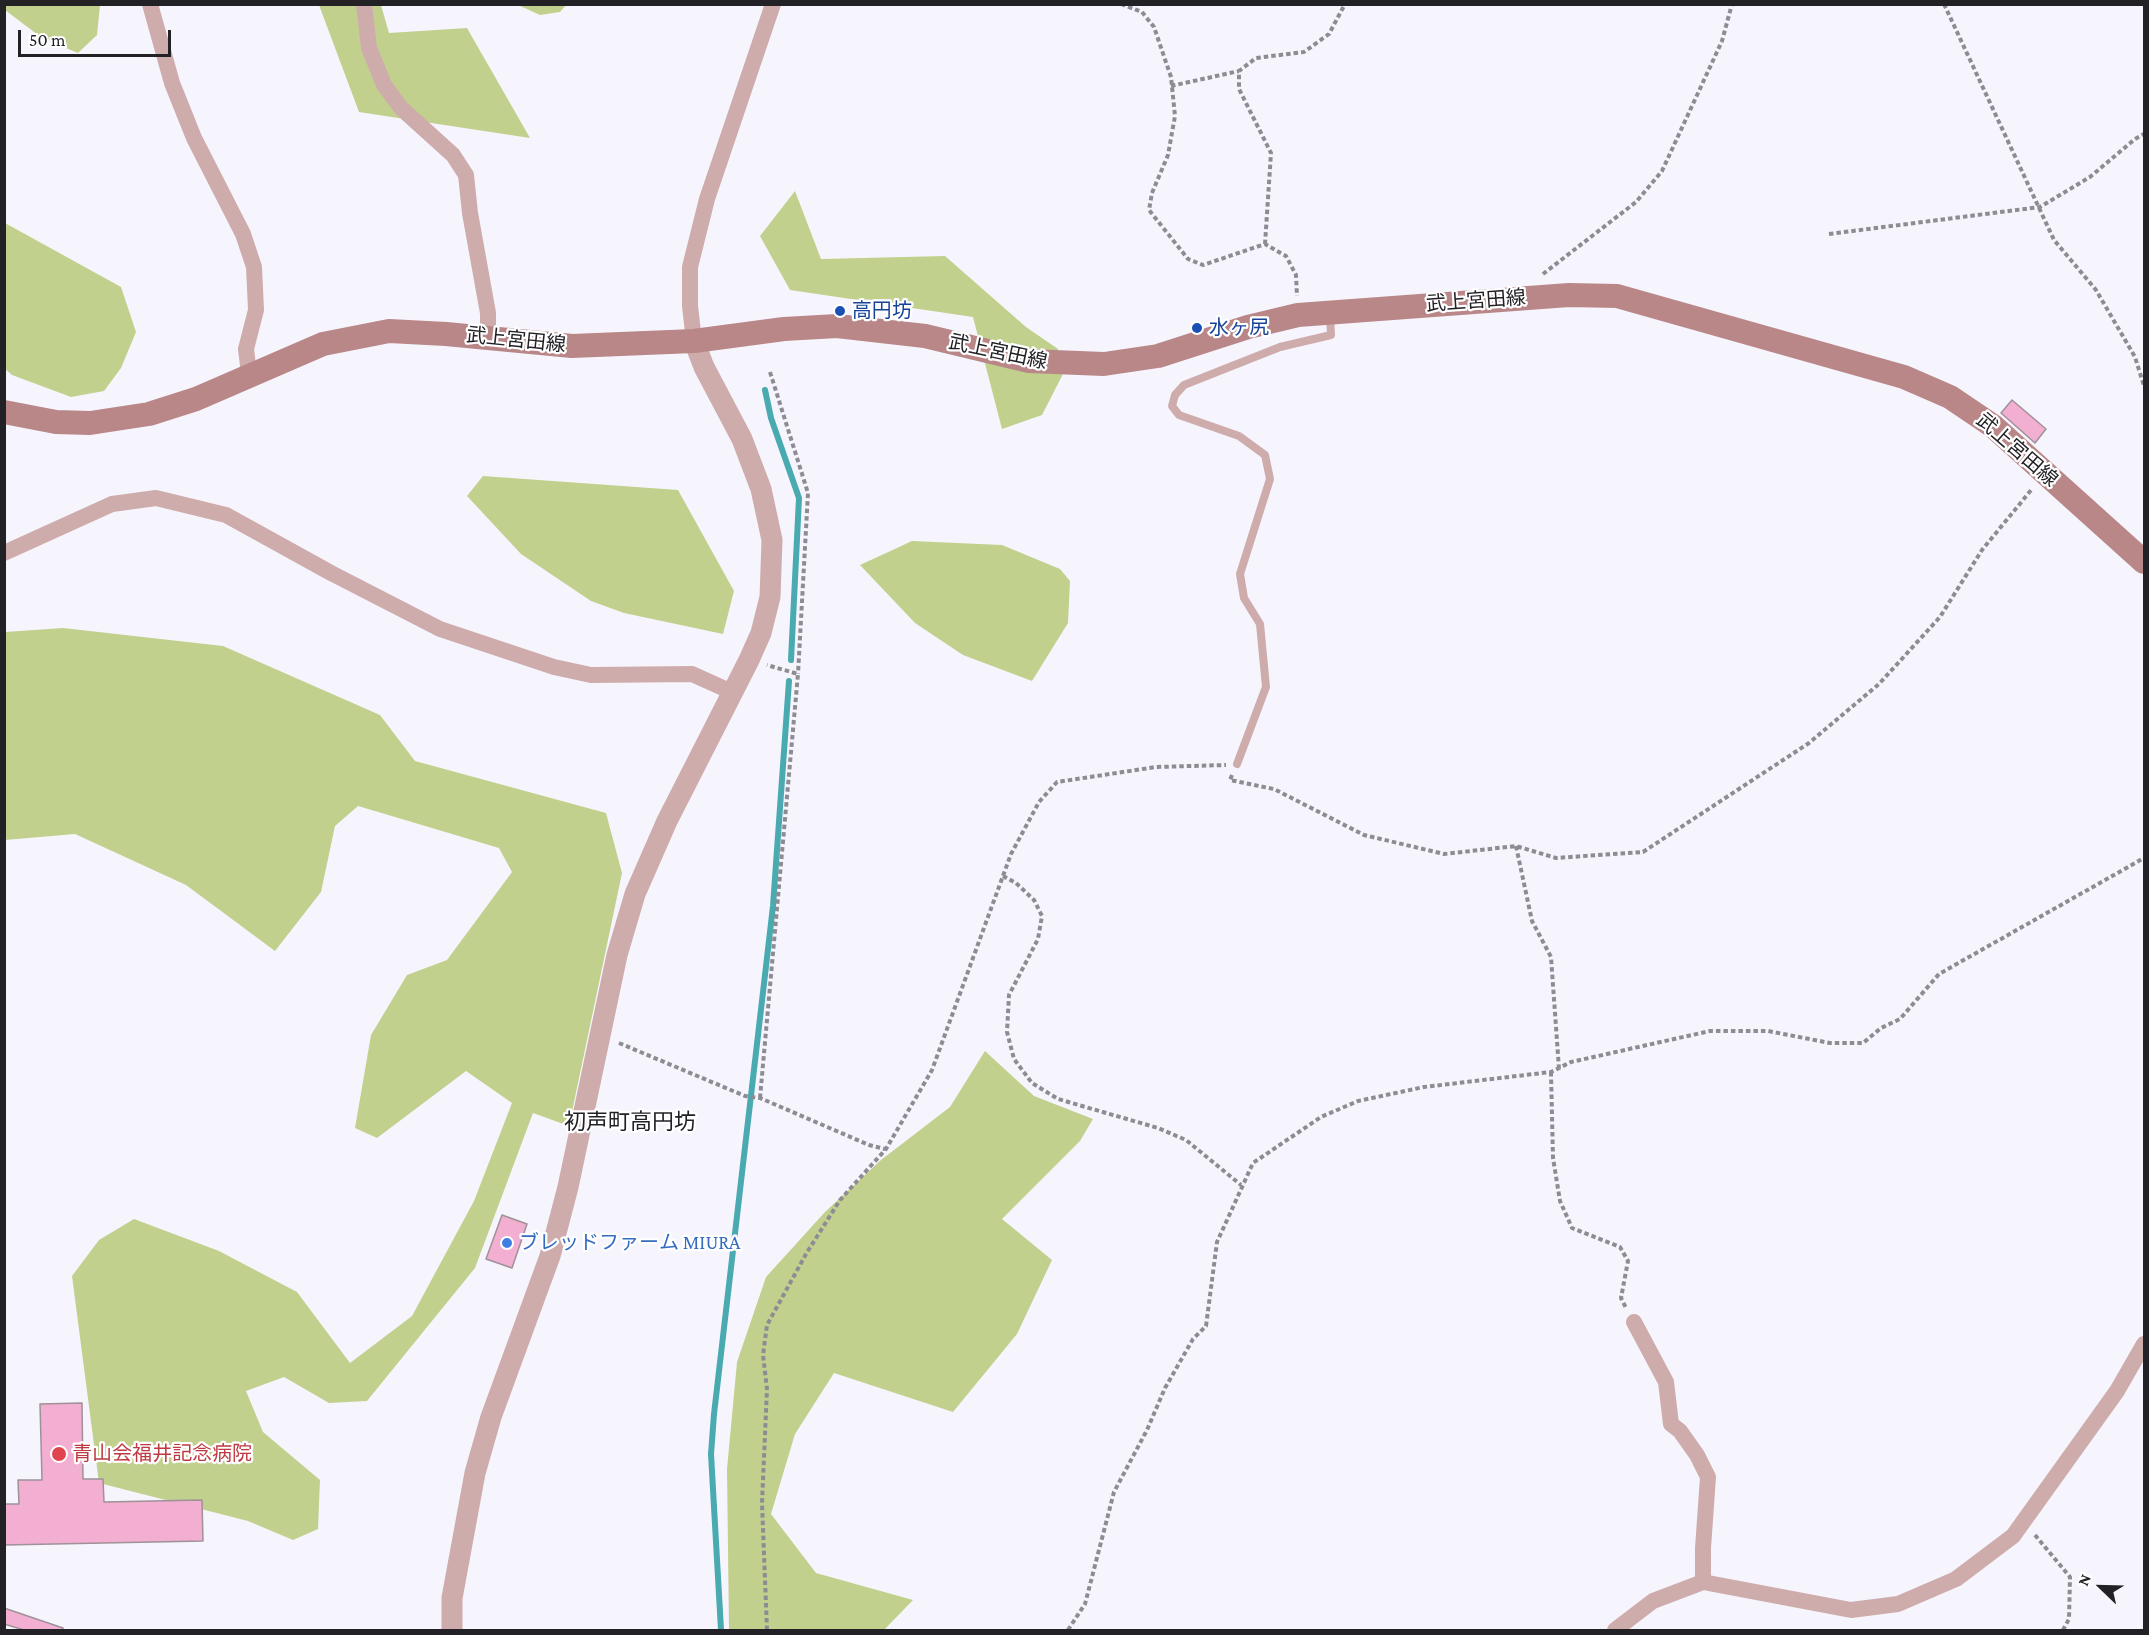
<!DOCTYPE html>
<meta charset="utf-8">
<style>
body{margin:0}
#map{position:relative;width:2149px;height:1635px;overflow:hidden;background:#f6f5fe;font-family:"Crimson Pro",serif}
canvas{display:block}
.frame{position:absolute;inset:0;border:6px solid #222126;pointer-events:none}
.north{position:absolute;left:2071px;top:1557px;width:60px;height:60px;-webkit-text-stroke:4px #fff;paint-order:stroke;rotate:293deg;font-size:16px;font-weight:700;line-height:24px;text-align:center;color:#222126}
.north::after{content:'';display:block;margin:auto;width:21px;height:27px;background:#222126;clip-path:polygon(50% 0,100% 100%,50% 72%,0 100%)}
.scale{position:absolute;left:18px;top:30px;width:153px;height:27px;box-sizing:border-box;border:3px solid #222126;border-top:0;padding-left:8px;font-size:18px;line-height:21px;white-space:nowrap;color:#222126;-webkit-text-stroke:4px #fff;paint-order:stroke}
</style>
<div id="map">
<canvas width="2149" height="1635"></canvas>
<div class="frame"></div>
<div class="north">N</div>
<div class="scale">50 m</div>
</div>
<script>
const context = document.querySelector('canvas').getContext('2d');
context.lineJoin = 'round';
function fill(path, color) {
  context.fillStyle = color;
  context.fill(path, 'evenodd');
}
function poly(rows) {
  const path = new Path2D();
  for (const r of rows) {
    path.moveTo(r[0], r[1]);
    for (let i = 2; i < r.length; i += 2) path.lineTo(r[i], r[i + 1]);
  }
  return path;
}
function stroke(path, color, width, dash) {
  context.strokeStyle = color;
  context.lineWidth = width;
  context.lineCap = dash ? 'butt' : 'round';
  context.setLineDash(dash || []);
  context.stroke(path);
}
function drawText(font, color, halo, rows, align = 'center') {
  context.font = font + ' "Crimson Pro","Noto Sans JP",serif';
  context.lineWidth = 4.5;
  context.setLineDash([]);
  context.textBaseline = 'middle';
  context.strokeStyle = halo;
  context.fillStyle = color;
  for (const [text, x, y, turn = 0] of rows) {
    context.save();
    context.translate(x, y);
    context.rotate((+turn || 0) * Math.PI / 180);
    context.textAlign = isNaN(turn) ? turn : align;
    if (halo) context.strokeText(text, 0, 0);
    context.fillText(text, 0, 0);
    context.restore();
  }
}
const forest = poly([
 [4,5,100,5,97,35,78,53,42,38,5,10],
 [319,5,381,5,389,33,467,28,530,138,359,112],
 [518,5,566,4,566,5,560,12,540,15],
 [795,191,821,259,945,256,1026,327,1058,349,1063,374,1042,415,1002,429,973,317,790,290,760,236],
 [5,223,121,287,136,332,121,368,104,391,71,397,12,375,5,369],
 [483,476,678,490,734,591,723,634,624,613,591,601,521,554,467,496],
 [912,541,1002,545,1060,569,1070,581,1068,623,1032,681,963,655,915,623,860,565],
 [63,628,223,646,380,715,415,761,606,813,622,873,569,1126,533,1113,475,1268,367,1401,329,1403,284,1377,246,1391,263,1432,320,1480,318,1529,293,1540,248,1521,99,1483,72,1276,99,1240,134,1219,219,1251,297,1292,350,1363,412,1316,474,1201,512,1103,466,1071,377,1138,355,1128,371,1035,407,975,447,960,512,872,499,848,358,806,335,826,321,892,275,951,186,885,75,834,5,840,5,632],
 [985,1051,1034,1096,1093,1119,1080,1141,1002,1219,1052,1260,1017,1334,953,1412,834,1373,795,1434,771,1514,816,1573,913,1600,884,1630,729,1630,727,1469,737,1362,766,1277,825,1212,881,1160,950,1107]
]);
const stream = poly([
 [765,390,771,418,799,498,791,660],
 [721,1630,711,1454,714,1414,773,906,789,681]
]);
const building = poly([
 [2012,400,2046,429,2035,443,2001,413,2012,400],
 [502,1215,527,1224,512,1268,486,1259,502,1215],
 [82,1403,83,1479,103,1479,104,1502,202,1500,203,1541,4,1545,4,1504,19,1504,18,1480,42,1480,40,1404,82,1403],
 [4,1608,63,1628,63,1630,24,1630,4,1624,4,1608]
]);
const path = poly([
 [1121,4,1142,12,1154,27,1171,77,1175,116,1168,155,1152,193,1149,210,1188,259,1203,265,1265,244,1286,256,1296,275,1297,296],
 [1944,4,2054,240,2096,290,2135,357,2144,386],
 [1171,86,1239,71],
 [1829,234,2040,207,2090,177,2135,139,2144,134],
 [1265,244,1271,153,1239,89,1239,71,1256,58,1304,52,1329,34,1345,4],
 [1543,274,1636,202,1662,171,1722,41,1732,4],
 [770,372,808,493,798,674],
 [1232,775,1230,780,1274,789,1364,835,1444,854,1516,846,1556,858,1643,852,1809,743,1879,684,1940,617,1982,550,2032,489],
 [1516,846,1532,921,1551,957,1559,1069],
 [1003,876,1016,883,1034,900,1042,916,1038,939,1009,995,1007,1032,1014,1059,1032,1083,1058,1099,1158,1128,1186,1140,1241,1185],
 [619,1043,745,1096,760,1098,869,1145,885,1149],
 [1551,1072,1553,1158,1560,1201,1572,1228,1620,1247,1628,1261,1621,1298,1626,1308],
 [760,1098,798,674,767,665],
 [2035,1535,2070,1577,2069,1619,2063,1630],
 [767,1630,762,1503,767,1389,763,1355,767,1325,806,1254,840,1200,886,1149,932,1070,1011,854,1039,802,1057,782,1156,767,1226,765],
 [1068,1630,1085,1604,1114,1492,1147,1430,1165,1388,1193,1339,1206,1326,1217,1242,1253,1163,1321,1117,1358,1101,1424,1087,1551,1072,1571,1062,1710,1031,1768,1031,1830,1043,1863,1043,1881,1028,1900,1019,1939,974,2144,858]
]);
const service = poly([
 [1237,764,1266,687,1260,624,1244,598,1240,574,1270,479,1265,455,1239,436,1179,415,1172,406,1175,395,1184,385,1280,347,1331,335,1330,316]
]);
const minor = poly([
 [150,4,172,83,194,138,243,234,254,267,256,310,246,349,249,374],
 [364,4,369,48,384,85,401,108,453,155,466,175,470,213,488,313,488,338],
 [694,341,690,306,690,267,707,199,773,4],
 [4,553,112,504,156,498,226,515,331,573,440,629,554,667,591,675,692,674,732,692],
 [1634,1322,1666,1382,1671,1424,1680,1431,1697,1455,1708,1477,1703,1548,1703,1582],
 [1615,1630,1653,1601,1703,1582,1851,1610,1898,1604,1956,1579,2013,1536,2117,1391,2144,1344]
]);
const tertiary = poly([
 [452,1630,452,1598,475,1473,491,1417,550,1256,568,1187,617,955,635,894,667,821,749,660,761,633,770,597,772,540,761,489,742,439,704,367,694,341]
]);
const secondary = poly([
 [4,412,56,422,90,423,149,414,196,399,323,344,389,331,446,334,572,346,694,341,784,329,837,326,925,336,1029,361,1104,364,1158,356,1248,327,1298,315,1569,295,1617,296,1904,377,1950,397,1993,426,2144,562]
]);
const markers = [
 [840,311,6,"#1a4fb4"],
 [1197,328,6,"#1a4fb4"],
 [507,1243,6,"#3f7fe0"],
 [59,1454,8,"#e0444e"]
];
const streetNames = [
 ["武上宮田線",1476,301,-4],
 ["武上宮田線",516,340,6],
 ["武上宮田線",998,352,12],
 ["武上宮田線",2017,450,41]
];
const transitNames = [
 ["高円坊",852,311],
 ["水ヶ尻",1209,328]
];
const shopNames = [
 ["ブレッドファーム MIURA",519,1243]
];
const healthNames = [
 ["青山会福井記念病院",72,1454]
];
const quarterNames = [
 ["初声町高円坊",630,1122]
];
fill(forest, '#c2d08d');
stroke(stream, '#49aab0', 6);
fill(building, '#f3afd1');
stroke(building, '#9f9198', 1.5);
stroke(path, '#8d8c93', 4, [4.5, 3]);
stroke(service, '#cfacac', 8);
stroke(minor, '#cfacac', 16);
stroke(tertiary, '#cfacac', 21);
stroke(secondary, '#b98788', 24);
for (const [x, y, r, color] of markers) {
  const dot = new Path2D();
  dot.arc(x, y, r, 0, 2 * Math.PI);
  context.fillStyle = color;
  context.fill(dot);
  stroke(dot, '#fff', 2);
}
drawText('20px', '#222126', '#fff', streetNames);
drawText('20px', '#164399', '#fff', transitNames, 'left');
drawText('20px', '#366cbe', '#fff', shopNames, 'left');
drawText('20px', '#be3a42', '#fff', healthNames, 'left');
drawText('22px', '#222126', '#fff', quarterNames);
</script>
